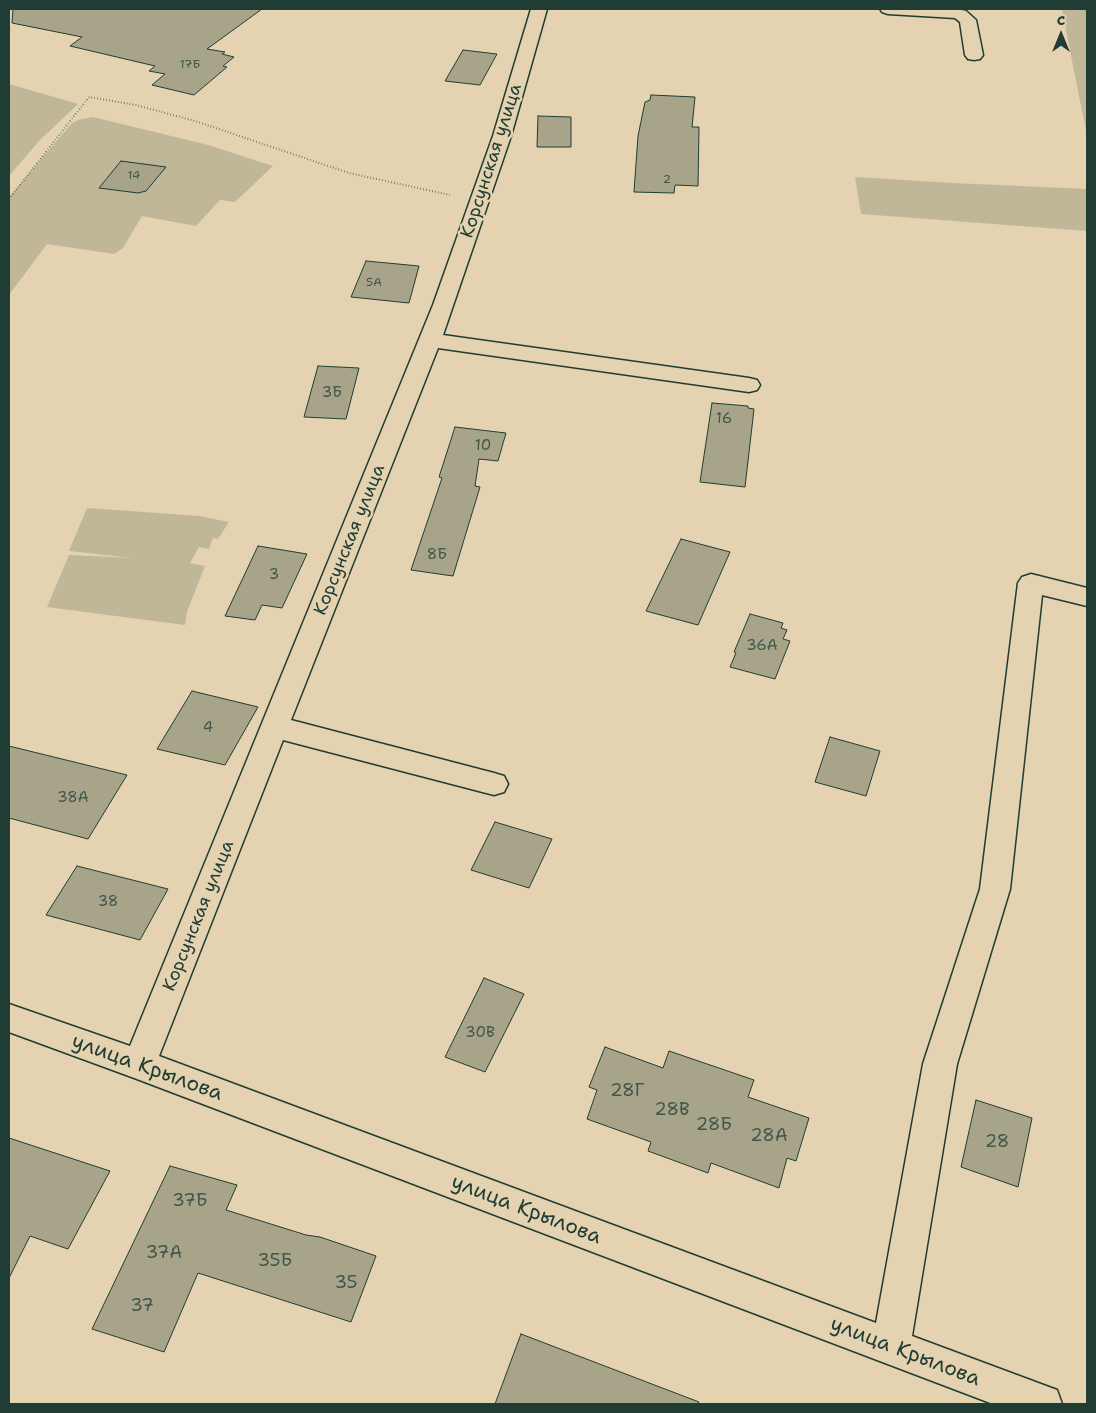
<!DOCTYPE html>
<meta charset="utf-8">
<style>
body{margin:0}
#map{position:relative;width:1096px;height:1413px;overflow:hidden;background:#e4d2b0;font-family:"Shantell Sans",sans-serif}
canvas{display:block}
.frame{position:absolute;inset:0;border:10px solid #1f3d34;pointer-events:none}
.north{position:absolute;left:1036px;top:10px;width:50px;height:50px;-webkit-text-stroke:4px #e4d2b0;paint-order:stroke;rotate:0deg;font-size:14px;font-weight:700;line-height:20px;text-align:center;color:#1f3d34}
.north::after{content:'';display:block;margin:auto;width:18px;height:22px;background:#1f3d34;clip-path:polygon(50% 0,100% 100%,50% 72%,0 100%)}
</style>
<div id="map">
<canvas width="1096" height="1413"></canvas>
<div class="frame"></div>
<div class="north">С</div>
</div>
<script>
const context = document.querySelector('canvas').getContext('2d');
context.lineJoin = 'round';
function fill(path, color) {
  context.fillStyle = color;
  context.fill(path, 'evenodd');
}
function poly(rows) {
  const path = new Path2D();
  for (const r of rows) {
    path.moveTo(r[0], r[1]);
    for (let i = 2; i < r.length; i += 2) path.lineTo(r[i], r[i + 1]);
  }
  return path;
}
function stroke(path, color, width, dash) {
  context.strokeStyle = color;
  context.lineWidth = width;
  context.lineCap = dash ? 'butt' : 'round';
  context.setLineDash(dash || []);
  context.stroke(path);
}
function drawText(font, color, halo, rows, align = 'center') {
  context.font = font + ' "Shantell Sans",sans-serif';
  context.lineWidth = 5;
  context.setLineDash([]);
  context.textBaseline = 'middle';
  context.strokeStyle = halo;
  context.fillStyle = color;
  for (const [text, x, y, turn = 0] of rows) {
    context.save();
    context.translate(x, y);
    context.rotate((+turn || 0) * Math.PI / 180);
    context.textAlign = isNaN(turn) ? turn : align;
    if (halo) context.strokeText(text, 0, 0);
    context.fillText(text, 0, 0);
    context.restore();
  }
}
const green = poly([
 [1062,9,1087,9,1087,135,1075,76],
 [9,84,78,104,39,141,9,176],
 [93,117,208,145,273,166,235,202,220,200,196,226,142,216,123,248,114,254,47,244,9,295,9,197,72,123,78,120],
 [855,177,953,183,1087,189,1087,231,861,214],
 [87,508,199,516,229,522,218,539,213,538,209,549,199,547,190,563,205,566,187,612,185,625,47,607,69,555,132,558,69,551]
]);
const building = poly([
 [13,9,262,9,207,49,225,52,222,54,234,57,223,66,227,67,194,95,152,85,165,74,149,71,155,66,70,46,82,37,12,23,13,9],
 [463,50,497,54,480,85,445,81,463,50],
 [651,95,695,97,692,127,699,127,698,186,675,185,674,193,634,192,638,136,645,102,650,100,651,95],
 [538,116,571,117,571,147,537,147,538,116],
 [121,161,166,167,146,191,138,193,99,188,121,161],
 [366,261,419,266,409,303,351,297,366,261],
 [318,366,359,368,346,419,304,417,318,366],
 [712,403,748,406,748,408,754,409,745,487,700,482,712,403],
 [455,427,506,433,498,461,479,459,475,486,480,487,453,576,411,570,442,478,439,477,455,427],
 [681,539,730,552,698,625,646,611,681,539],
 [258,546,307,554,282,608,262,605,255,620,225,616,258,546],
 [750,614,783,623,781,628,787,630,783,639,790,641,775,679,730,667,736,653,734,652,750,614],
 [192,691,258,707,225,765,157,749,192,691],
 [830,737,880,751,866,796,815,782,830,737],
 [9,746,127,775,88,839,9,818,9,746],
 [495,822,552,839,529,888,471,870,495,822],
 [77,866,168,889,140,940,46,915,77,866],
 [484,978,524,994,485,1072,445,1057,484,978],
 [605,1047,663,1068,669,1051,754,1080,748,1097,809,1118,796,1161,787,1158,779,1188,711,1163,708,1173,648,1151,651,1142,587,1119,597,1090,589,1087,605,1047],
 [976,1100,1032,1118,1018,1187,961,1167,976,1100],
 [9,1138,110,1171,68,1249,30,1236,9,1278,9,1138],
 [170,1166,237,1185,226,1210,306,1235,320,1237,376,1256,351,1322,198,1273,164,1352,92,1329,170,1166],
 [521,1334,699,1402,698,1404,495,1404,521,1334]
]);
const path = poly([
 [9,199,89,97,136,105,195,121,349,173,450,195]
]);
const minor = poly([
 [531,9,547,9,511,136,443,335,749,378,757,380,760,385,757,390,749,392,438,348,291,720,494,773,504,776,508,784,504,792,494,795,283,740,159,1056,876,1323,923,1064,980,889,1018,583,1022,577,1031,574,1087,588,1087,606,1042,595,1010,889,957,1064,912,1336,1057,1390,1062,1404,993,1404,137,1079,9,1032,9,1004,130,1046,433,305,493,136,531,9],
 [880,9,958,9,966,11,976,20,983,55,980,59,974,60,968,59,965,55,960,22,955,18,888,14,882,12,880,9]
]);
const farNumbernames = [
 ["17Б",190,65],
 ["14",134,176],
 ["2",667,180],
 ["5А",374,283]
];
const numberNames = [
 ["3Б",332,393],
 ["16",724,419],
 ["10",483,446],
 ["8Б",437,555],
 ["3",274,575],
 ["36А",762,646],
 ["4",208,728],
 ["38А",73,798],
 ["38",108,902],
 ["30В",480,1033]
];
const streetNames = [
 ["Корсунская улица",492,161,-72],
 ["Корсунская улица",350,540,-68],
 ["Корсунская улица",199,916,-68]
];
const nearNumbernames = [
 ["28Г",627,1091],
 ["28В",672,1110],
 ["28Б",714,1125],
 ["28А",769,1136],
 ["28",997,1142],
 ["37Б",190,1201],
 ["37А",164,1253],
 ["35Б",275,1261],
 ["35",346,1283],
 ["37",142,1306]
];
const nearStreetnames = [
 ["улица Крылова",147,1068,20],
 ["улица Крылова",526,1210,21],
 ["улица Крылова",905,1352,21]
];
fill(green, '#c0b799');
fill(building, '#a8a48a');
stroke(building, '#1f3d34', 1);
stroke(minor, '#1f3d34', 3);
stroke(path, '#1f3d34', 2, [0.5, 2.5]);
fill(minor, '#e4d2b0');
drawText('12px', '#41574a', null, farNumbernames);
drawText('15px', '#41574a', null, numberNames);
drawText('18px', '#1f3d34', '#e4d2b0', streetNames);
drawText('18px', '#41574a', null, nearNumbernames);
drawText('21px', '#1f3d34', '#e4d2b0', nearStreetnames);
</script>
